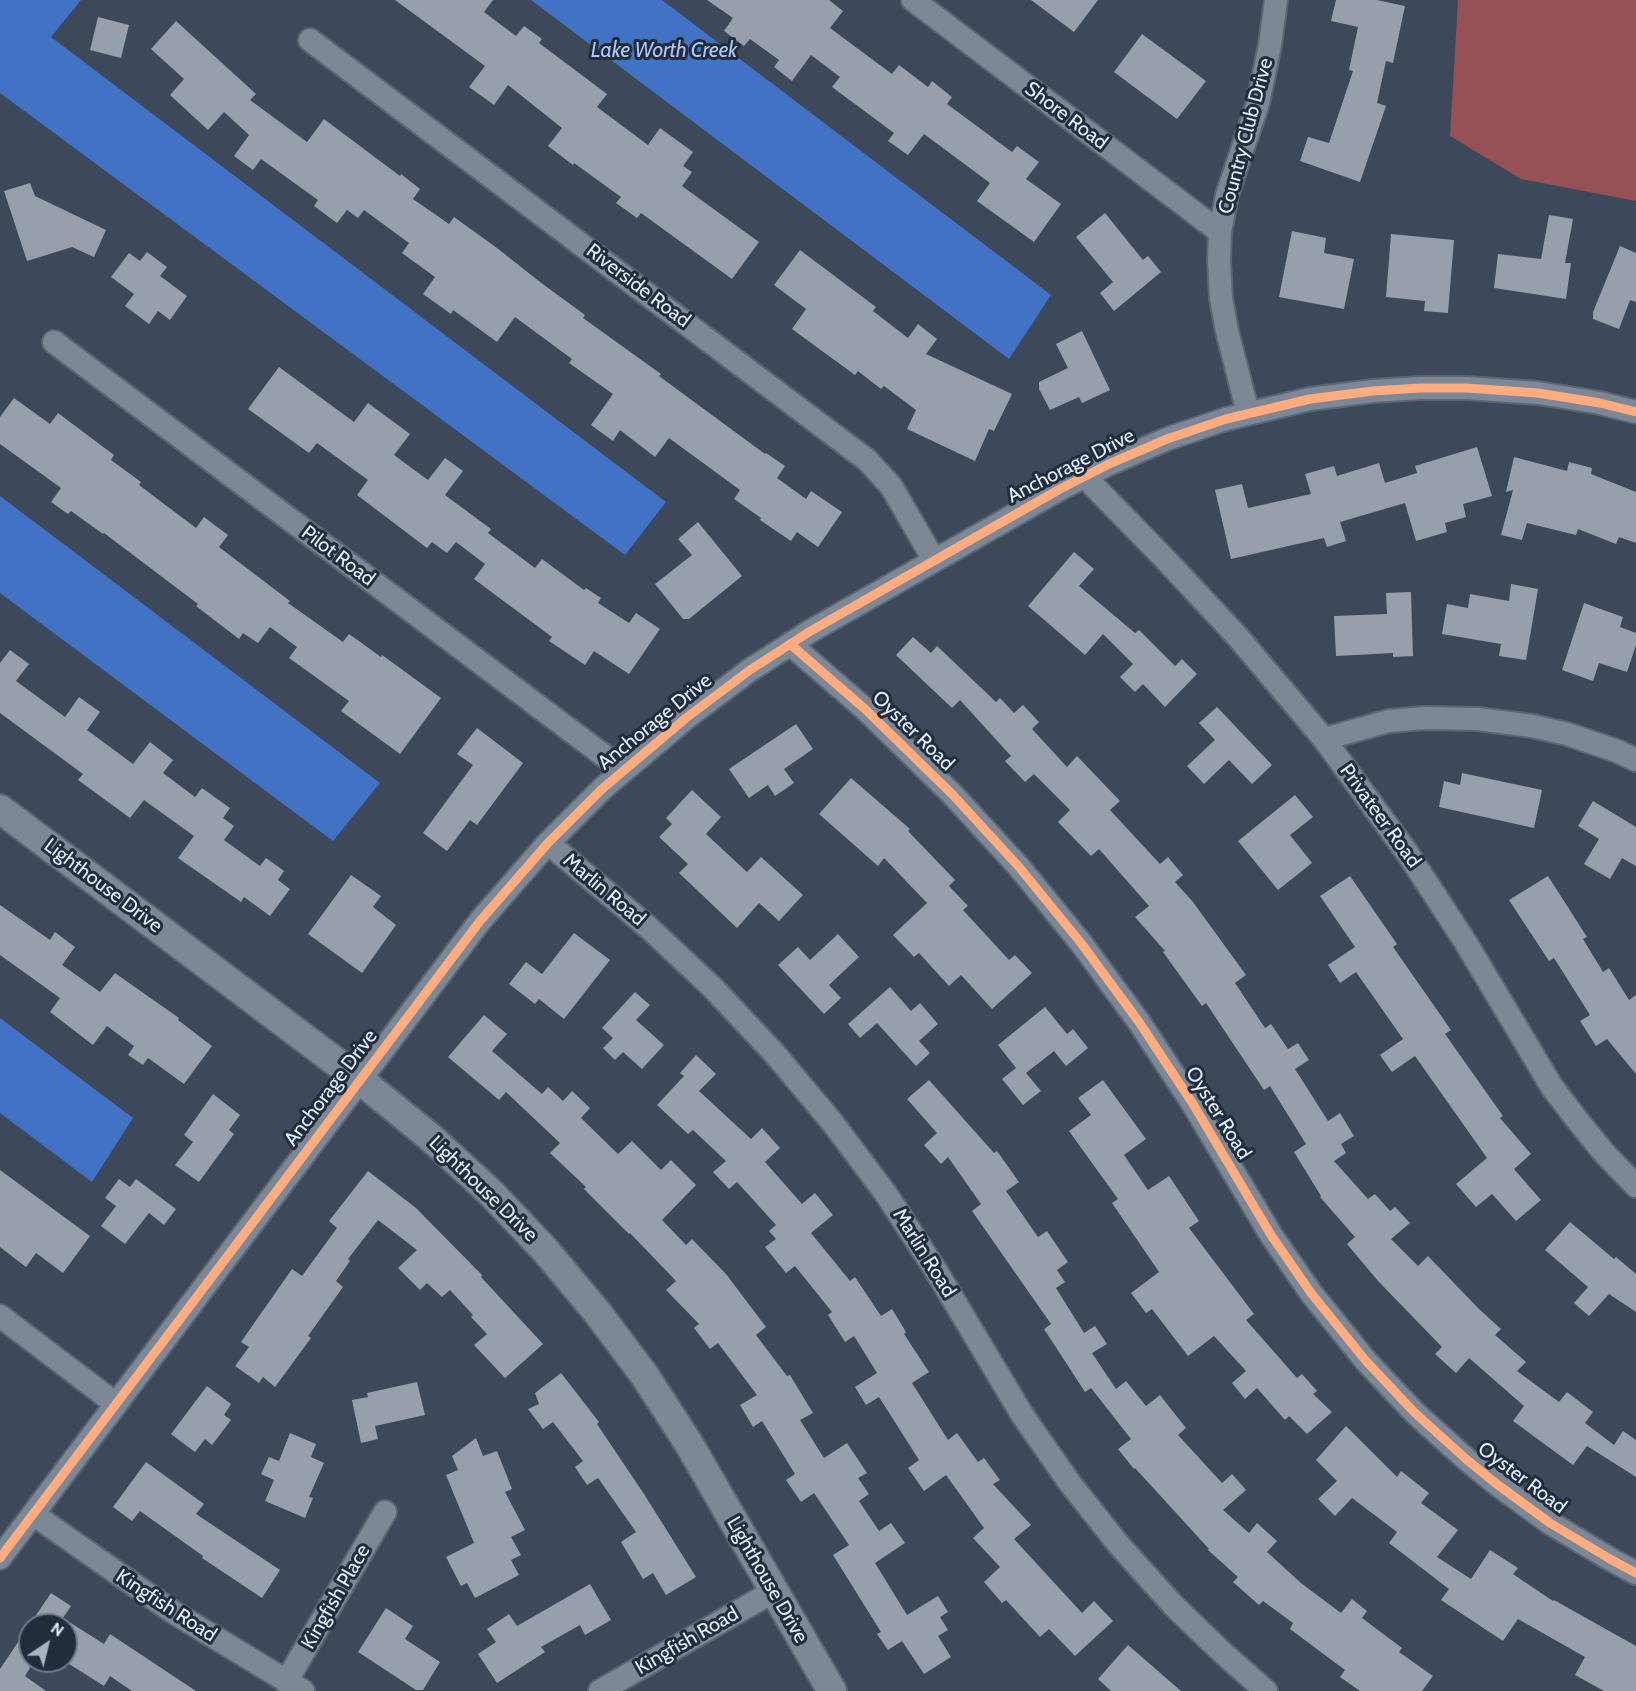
<!DOCTYPE html>
<style>
body{margin:0}
#map{position:relative;width:1636px;height:1691px;overflow:hidden;background:#3d485b;font-family:Cabin,sans-serif}
canvas{display:block}
.north{position:absolute;left:18px;top:1613px;width:60px;height:60px;box-sizing:border-box;background:#222c3c;border:2px solid #6e7989;border-radius:50%;rotate:35deg;font-size:16px;font-weight:700;line-height:24px;text-align:center;color:#e1ecfd}
.north::after{content:'';display:block;margin:auto;width:21px;height:27px;background:#a8b3c4;clip-path:polygon(50% 0,100% 100%,50% 72%,0 100%)}
</style>
<div id="map">
<canvas width="1636" height="1691"></canvas>
<div class="north">N</div>
</div>
<script>
const context = document.querySelector('canvas').getContext('2d');
context.lineJoin = 'round';
function fill(path, color) {
  context.fillStyle = color;
  context.fill(path, 'evenodd');
}
function poly(rows) {
  const path = new Path2D();
  for (const r of rows) {
    path.moveTo(r[0], r[1]);
    for (let i = 2; i < r.length; i += 2) path.lineTo(r[i], r[i + 1]);
  }
  return path;
}
function stroke(path, color, width, dash) {
  context.strokeStyle = color;
  context.lineWidth = width;
  context.lineCap = dash ? 'butt' : 'round';
  context.setLineDash(dash || []);
  context.stroke(path);
}
function drawText(font, color, halo, rows, align = 'center') {
  context.font = font + ' Cabin,sans-serif';
  context.lineWidth = 6;
  context.setLineDash([]);
  context.textBaseline = 'middle';
  context.strokeStyle = halo;
  context.fillStyle = color;
  for (const [text, x, y, turn = 0] of rows) {
    context.save();
    context.translate(x, y);
    context.rotate((+turn || 0) * Math.PI / 180);
    context.textAlign = isNaN(turn) ? turn : align;
    if (halo) context.strokeText(text, 0, 0);
    context.fillText(text, 0, 0);
    context.restore();
  }
}
const green = poly([
 [1458,0,1636,0,1636,201,1521,179,1450,136]
]);
const water = poly([
 [0,0,81,0,51,37,666,502,625,555,0,93],
 [531,0,662,0,1051,295,1009,359],
 [0,496,380,783,333,841,0,593],
 [0,1018,133,1118,92,1182,0,1113]
]);
const building = poly([
 [395,0,493,0,484,12,516,36,524,26,542,39,539,43,607,94,597,107,648,145,660,128,693,152,683,166,692,172,682,186,759,242,732,279,641,213,637,218,616,203,621,197,574,163,573,165,548,146,562,128,508,85,494,105,469,87,485,66],
 [707,0,829,0,843,11,830,28,892,74,899,65,928,87,932,81,952,97,947,104,1012,152,1017,146,1039,162,1026,179,1061,204,1034,242,977,201,990,183,924,134,908,155,888,141,894,133,832,87,840,77,811,55,792,81,774,67,779,60,750,39,744,46,724,31,733,18],
 [1031,0,1098,0,1074,32],
 [1336,0,1377,0,1405,6,1393,63,1386,61,1377,103,1386,106,1360,182,1300,161,1308,137,1329,143,1353,71,1349,70,1358,27,1331,21],
 [98,17,129,25,121,58,90,50],
 [176,21,256,94,250,100,307,142,324,119,400,176,401,174,420,189,413,199,449,224,454,217,497,248,540,282,585,315,583,318,661,374,659,376,765,454,766,453,785,466,777,478,806,499,811,491,842,512,818,547,797,532,791,541,760,520,761,518,734,499,740,490,669,438,655,457,620,430,613,441,591,425,613,394,569,363,572,359,515,317,497,342,453,310,451,314,423,294,435,277,402,253,409,243,364,210,358,218,347,210,337,223,314,206,318,200,261,159,253,170,234,156,249,135,224,112,208,130,170,95,184,79,151,49],
 [1142,34,1206,81,1177,119,1114,72],
 [30,183,35,196,106,230,94,257,72,247,27,261,4,191],
 [1105,213,1143,260,1148,256,1161,272,1114,311,1100,293,1113,282,1076,237],
 [1549,215,1573,219,1565,263,1571,263,1566,299,1494,288,1498,254,1541,259],
 [1292,231,1326,238,1324,253,1354,259,1344,309,1279,297],
 [1391,234,1454,240,1448,313,1424,311,1425,301,1386,297],
 [1620,246,1636,253,1636,302,1630,300,1619,329,1593,319,1593,312],
 [800,250,876,307,873,311,908,338,918,324,937,339,926,354,1012,394,994,431,989,429,975,461,907,429,916,410,884,386,881,389,858,371,855,375,792,329,806,309,774,285],
 [147,252,167,267,160,276,187,296,170,320,158,311,149,324,125,306,134,294,111,277,129,253,140,261],
 [1082,331,1110,390,1082,403,1079,397,1050,410,1039,389,1039,382,1068,368,1056,344],
 [279,367,354,422,368,403,410,434,394,455,428,480,445,458,463,471,445,495,491,529,488,533,535,568,542,559,584,590,586,588,601,598,598,603,629,623,636,613,660,629,629,674,594,651,585,665,549,641,552,637,474,579,485,564,456,542,447,553,432,542,427,548,357,495,368,480,317,443,309,453,248,409],
 [14,398,50,424,58,413,114,455,111,460,141,482,139,485,196,528,204,517,228,535,219,547,290,601,288,603,343,642,349,634,381,657,382,655,441,698,400,754,341,711,349,701,289,658,297,647,270,627,258,643,243,633,239,639,196,606,198,604,104,533,103,534,71,511,68,514,51,502,61,488,0,444,0,417],
 [1477,447,1492,496,1463,504,1466,517,1445,523,1447,532,1416,541,1405,503,1340,522,1346,541,1327,547,1324,538,1231,559,1215,490,1242,484,1248,508,1311,494,1305,474,1334,466,1337,476,1379,463,1385,483,1417,473,1415,466],
 [1514,457,1567,471,1569,462,1592,468,1591,474,1636,492,1636,543,1619,537,1616,544,1578,529,1576,535,1527,523,1522,540,1501,535,1513,490,1506,492],
 [698,522,742,576,689,619,683,619,655,584,692,555,678,539],
 [1074,552,1094,569,1079,586,1135,633,1139,630,1175,666,1182,659,1197,674,1165,707,1143,684,1135,692,1120,677,1133,664,1103,634,1085,655,1028,606],
 [1511,584,1538,589,1526,660,1499,656,1501,644,1442,634,1447,604,1468,608,1470,594,1509,601],
 [1411,592,1413,656,1393,657,1393,653,1336,656,1334,616,1387,614,1386,593],
 [1584,603,1623,617,1620,627,1636,633,1636,645,1627,672,1599,663,1593,681,1562,670],
 [913,637,931,653,937,646,996,702,1000,698,1014,713,1023,705,1039,722,1032,729,1067,767,1077,756,1120,801,1110,810,1160,864,1168,857,1183,875,1175,882,1193,902,1246,975,1235,983,1265,1028,1271,1024,1288,1049,1298,1043,1309,1060,1295,1069,1328,1121,1340,1113,1354,1136,1341,1144,1346,1153,1334,1161,1368,1199,1375,1194,1390,1211,1395,1207,1410,1223,1391,1239,1418,1266,1428,1256,1479,1309,1501,1329,1495,1335,1526,1362,1517,1371,1559,1402,1567,1392,1593,1412,1585,1423,1614,1445,1623,1431,1636,1440,1636,1477,1587,1446,1573,1465,1513,1421,1524,1406,1469,1358,1456,1373,1435,1354,1442,1347,1378,1281,1347,1244,1355,1237,1320,1197,1321,1196,1294,1152,1306,1144,1270,1086,1264,1090,1206,1003,1202,1006,1163,952,1165,951,1135,917,1149,906,1099,849,1091,856,1058,822,1070,810,1034,774,1025,782,1005,761,1011,756,960,700,952,708,896,655],
 [10,650,29,664,16,681,65,717,79,697,100,712,87,730,133,764,150,742,173,760,163,773,195,797,202,788,230,808,223,818,234,826,224,840,260,866,266,858,284,871,278,880,290,889,270,916,244,897,241,902,178,858,194,836,144,800,130,818,78,780,83,774,0,713,0,663],
 [1217,707,1272,765,1252,784,1229,760,1204,784,1187,766,1215,740,1199,723],
 [796,724,813,749,784,769,794,783,775,796,768,785,749,798,729,769],
 [477,728,523,763,477,825,470,820,447,851,423,833,473,765,457,754],
 [1462,773,1542,790,1534,828,1439,807,1444,781,1460,785],
 [851,778,910,829,908,831,955,880,949,886,968,906,963,910,1009,960,1015,955,1032,973,992,1009,961,975,949,986,919,953,914,957,893,935,927,903,884,858,878,866,819,814],
 [692,790,721,817,706,834,747,872,761,857,803,895,779,921,759,903,737,928,679,873,688,864,659,837,672,824,666,818],
 [1295,795,1313,817,1290,835,1312,863,1278,890,1238,841],
 [1593,801,1636,827,1636,866,1622,858,1610,879,1584,864,1599,839,1578,826],
 [351,875,381,896,373,907,396,925,362,973,308,934],
 [1350,876,1397,944,1393,947,1451,1030,1445,1034,1503,1116,1500,1118,1531,1154,1514,1169,1541,1200,1516,1221,1492,1194,1476,1207,1456,1184,1487,1158,1415,1056,1392,1072,1380,1055,1403,1039,1356,972,1340,983,1328,965,1355,947,1320,896],
 [1548,876,1587,937,1583,939,1603,972,1609,968,1629,1000,1636,995,1636,1074,1607,1039,1596,1046,1580,1021,1590,1015,1554,958,1549,961,1509,900],
 [0,905,50,940,55,932,75,947,62,965,100,992,115,973,179,1018,178,1020,212,1046,184,1084,148,1058,143,1065,128,1055,134,1046,107,1026,93,1045,50,1012,60,998,0,955],
 [574,933,610,960,564,1019,539,999,535,1004,509,984,526,962,542,974],
 [838,934,859,957,829,985,841,998,824,1014,778,965,798,947,810,960],
 [890,987,911,1011,920,1003,938,1024,919,1041,930,1053,916,1066,877,1023,860,1038,848,1024],
 [635,992,650,1005,636,1020,664,1045,642,1069,623,1052,615,1060,603,1048,613,1038,602,1028],
 [1045,1007,1067,1034,1073,1029,1088,1048,1066,1066,1054,1051,1026,1073,1041,1091,1023,1105,1002,1079,1016,1068,998,1045],
 [484,1015,507,1034,492,1051,542,1094,548,1087,563,1101,572,1091,590,1108,581,1118,618,1154,632,1141,661,1170,671,1160,696,1185,662,1220,686,1245,692,1239,726,1274,766,1327,756,1335,787,1376,790,1375,813,1413,800,1420,824,1458,847,1443,867,1473,858,1478,869,1494,859,1501,879,1531,891,1523,905,1543,875,1563,907,1615,938,1596,948,1612,940,1617,948,1630,938,1636,951,1657,924,1674,902,1641,888,1650,877,1634,881,1632,833,1555,849,1545,814,1493,801,1502,786,1480,795,1474,762,1421,753,1427,740,1405,757,1395,718,1343,710,1349,694,1328,699,1324,666,1290,676,1281,630,1233,629,1234,584,1189,586,1187,550,1153,560,1143,506,1092,499,1100,448,1057],
 [696,1055,716,1074,699,1091,751,1139,762,1128,780,1148,765,1162,802,1204,815,1193,833,1215,811,1233,850,1281,855,1277,881,1316,892,1309,906,1332,904,1334,929,1372,912,1383,948,1440,957,1433,978,1462,984,1458,1000,1480,993,1484,1031,1525,1014,1539,1082,1613,1094,1601,1113,1621,1075,1656,1049,1629,1040,1637,1006,1600,1002,1603,984,1582,1000,1567,973,1538,984,1528,946,1475,924,1491,908,1468,919,1460,879,1397,866,1405,855,1387,877,1373,854,1336,845,1342,828,1315,832,1312,795,1266,786,1273,765,1247,776,1239,769,1231,776,1225,737,1182,729,1189,713,1172,726,1161,693,1130,688,1134,657,1105,684,1076,680,1073],
 [929,1080,994,1153,997,1151,1019,1182,1006,1191,1038,1237,1047,1231,1068,1262,1057,1270,1065,1282,1056,1288,1084,1333,1095,1326,1107,1344,1092,1353,1116,1389,1126,1381,1146,1406,1160,1395,1186,1428,1178,1435,1222,1483,1232,1474,1246,1490,1223,1510,1249,1533,1257,1523,1277,1541,1267,1552,1301,1583,1341,1613,1352,1599,1367,1611,1362,1618,1402,1648,1399,1652,1433,1676,1422,1691,1360,1691,1340,1677,1345,1670,1290,1629,1293,1623,1263,1601,1259,1605,1233,1582,1238,1577,1208,1550,1209,1549,1135,1468,1134,1469,1118,1449,1131,1439,1091,1388,1085,1392,1044,1329,1051,1324,972,1211,981,1204,948,1157,941,1164,924,1145,937,1133,907,1099],
 [1103,1080,1146,1139,1124,1155,1148,1190,1169,1176,1199,1221,1189,1228,1254,1314,1246,1320,1297,1378,1302,1374,1317,1391,1313,1394,1332,1412,1307,1434,1289,1416,1285,1420,1257,1388,1245,1399,1232,1383,1246,1371,1214,1336,1188,1356,1152,1309,1146,1313,1131,1293,1159,1272,1112,1203,1118,1199,1069,1131,1091,1115,1078,1098],
 [213,1094,240,1115,229,1130,234,1134,199,1182,175,1165,193,1142,184,1135],
 [0,1170,90,1236,63,1273,36,1253,26,1267,0,1247],
 [368,1171,416,1208,482,1275,481,1277,543,1344,505,1378,474,1345,487,1334,471,1317,473,1315,450,1290,442,1297,427,1283,420,1290,398,1268,417,1250,378,1220,348,1259,350,1261,336,1281,343,1287,308,1336,311,1338,275,1387,263,1377,259,1383,235,1366,249,1347,241,1342,292,1269,302,1276,337,1228,329,1221],
 [119,1179,130,1187,136,1179,176,1209,164,1225,149,1213,125,1244,101,1226,116,1206,105,1198],
 [1570,1222,1614,1259,1616,1257,1636,1274,1636,1312,1609,1294,1589,1316,1574,1303,1588,1287,1545,1250],
 [561,1373,599,1422,597,1424,644,1494,696,1577,666,1595,653,1573,643,1579,621,1542,636,1532,598,1478,587,1485,575,1467,583,1461,553,1422,543,1429,528,1409,539,1404,535,1393],
 [417,1382,425,1415,375,1426,378,1439,361,1443,352,1400,368,1397,367,1393],
 [207,1386,231,1404,224,1415,231,1420,212,1445,205,1439,195,1452,171,1434],
 [1346,1426,1397,1477,1401,1471,1429,1493,1421,1503,1458,1530,1437,1557,1471,1579,1490,1550,1518,1568,1513,1574,1553,1601,1554,1600,1636,1646,1636,1691,1604,1691,1575,1675,1585,1657,1518,1619,1503,1641,1441,1600,1449,1589,1389,1543,1397,1532,1352,1498,1335,1516,1318,1499,1337,1481,1316,1460],
 [290,1433,316,1444,311,1457,324,1463,309,1497,313,1498,305,1518,265,1501,274,1480,261,1474,269,1457,279,1461],
 [476,1438,483,1456,497,1451,512,1489,505,1492,525,1530,511,1537,521,1555,511,1560,519,1575,475,1598,467,1583,461,1586,446,1557,474,1543,446,1475,458,1470,452,1456],
 [146,1462,204,1504,196,1514,280,1570,262,1598,202,1558,203,1556,140,1511,132,1521,113,1507],
 [590,1584,611,1620,585,1635,580,1625,541,1647,545,1652,497,1683,478,1654,496,1642,487,1629,509,1614,517,1626],
 [51,1593,71,1606,58,1625,30,1625,30,1668,25,1676,46,1691,0,1691,0,1669],
 [386,1608,413,1626,405,1639,440,1662,423,1690,416,1690,358,1652],
 [66,1620,104,1644,110,1634,196,1691,132,1691,110,1676,104,1686,66,1662],
 [1128,1645,1181,1691,1111,1691,1098,1679]
]);
const minor = poly([
 [913,0,1220,232],
 [310,40,867,460,891,486,934,560],
 [54,342,623,770],
 [1248,413,1227,331,1221,298,1219,260,1220,232,1227,195,1258,103,1270,45,1276,0],
 [1084,476,1165,559,1237,636,1324,739,1408,854,1466,943,1552,1087,1578,1121,1605,1154,1636,1186],
 [790,644,865,709,953,795,1019,867,1081,943,1139,1022,1193,1104,1271,1235,1311,1293,1366,1361,1414,1412,1466,1459,1494,1482,1550,1523,1610,1559,1636,1573],
 [1324,739,1389,721,1425,718,1478,719,1532,726,1567,734,1617,751,1636,760],
 [548,843,648,927,713,988,775,1054,832,1122,886,1194,935,1269,1023,1416,1069,1482,1119,1545,1173,1605,1224,1654,1266,1691],
 [0,1316,116,1404],
 [33,1514,173,1612,303,1691],
 [0,1558,480,921,548,843,602,789,686,718,750,670,809,632,1060,489,1109,464,1167,439,1226,419,1310,399,1373,391,1420,388,1467,388,1538,393,1600,403,1636,412],
 [286,1682,385,1512],
 [600,1691,774,1591]
]);
const tertiary = poly([
 [0,809,360,1080,430,1137,490,1192,545,1250,597,1312,645,1376,689,1444,832,1691]
]);
const cycleway = poly([
 [790,644,865,709,953,795,1019,867,1081,943,1139,1022,1193,1104,1271,1235,1311,1293,1366,1361,1414,1412,1466,1459,1494,1482,1550,1523,1610,1559,1636,1573],
 [0,1558,480,921,548,843,602,789,686,718,750,670,809,632,1060,489,1109,464,1167,439,1226,419,1310,399,1373,391,1420,388,1467,388,1538,393,1600,403,1636,412]
]);
const streetNames = [
 ["Shore Road",1066,116,37],
 ["Country Club Drive",1246,136,-75],
 ["Riverside Road",638,286,37],
 ["Anchorage Drive",1071,466,-27],
 ["Pilot Road",338,556,37],
 ["Anchorage Drive",655,722,-39],
 ["Oyster Road",913,731,44],
 ["Privateer Road",1380,816,54],
 ["Lighthouse Drive",103,886,37],
 ["Marlin Road",604,890,40],
 ["Anchorage Drive",331,1088,-53],
 ["Oyster Road",1218,1113,58],
 ["Lighthouse Drive",483,1189,44],
 ["Marlin Road",924,1253,58],
 ["Oyster Road",1522,1478,37],
 ["Lighthouse Drive",767,1580,60],
 ["Kingfish Place",336,1597,-60],
 ["Kingfish Road",166,1606,33],
 ["Kingfish Road",687,1641,-30]
];
const waterNames = [
 ["Lake Worth Creek",664,51]
];
fill(green, '#955155');
fill(water, '#4172c3');
fill(building, '#979fac');
stroke(minor, '#5b6574', 26);
stroke(tertiary, '#5b6574', 32);
stroke(minor, '#7e8796', 22);
stroke(tertiary, '#7e8796', 28);
stroke(cycleway, '#ffac80', 9);
drawText('20px', '#e1ecfd', '#222c3c', streetNames);
drawText('italic 21px', '#acc8f6', '#222c3c', waterNames);
</script>
